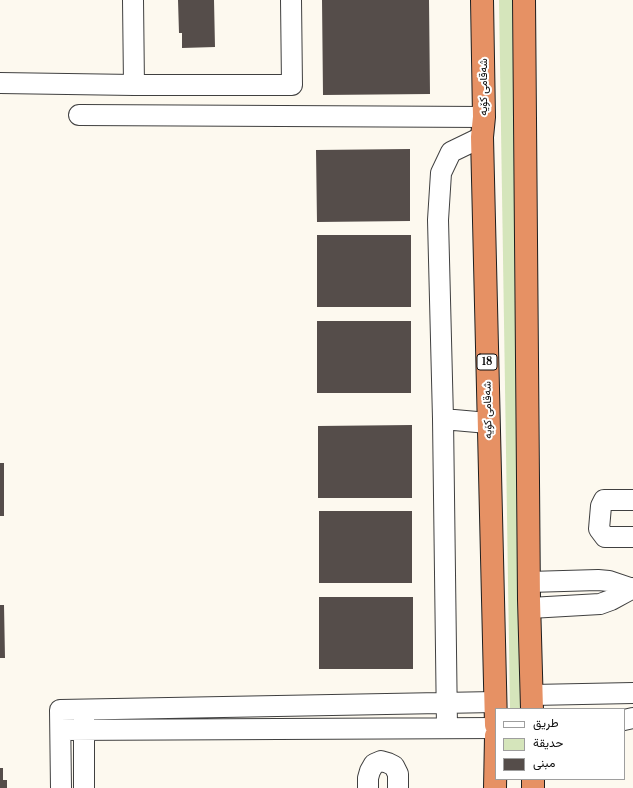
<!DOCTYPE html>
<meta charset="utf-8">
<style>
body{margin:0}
#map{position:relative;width:633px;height:788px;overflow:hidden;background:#fdf9ef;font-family:"Libre Baskerville",Vazirmatn,serif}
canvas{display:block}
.legend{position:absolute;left:495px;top:708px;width:130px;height:72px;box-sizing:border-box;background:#fff;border:1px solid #9e9e9e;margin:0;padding:5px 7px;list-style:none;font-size:12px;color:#0d0d0d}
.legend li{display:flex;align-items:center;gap:8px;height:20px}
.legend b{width:20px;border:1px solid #9e9e9e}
</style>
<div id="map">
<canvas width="633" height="788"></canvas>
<ul class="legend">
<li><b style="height:5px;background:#fff"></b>طريق</li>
<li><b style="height:11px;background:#d5e5bb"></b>حديقة</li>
<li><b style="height:11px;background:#554d4a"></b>مبنى</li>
</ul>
</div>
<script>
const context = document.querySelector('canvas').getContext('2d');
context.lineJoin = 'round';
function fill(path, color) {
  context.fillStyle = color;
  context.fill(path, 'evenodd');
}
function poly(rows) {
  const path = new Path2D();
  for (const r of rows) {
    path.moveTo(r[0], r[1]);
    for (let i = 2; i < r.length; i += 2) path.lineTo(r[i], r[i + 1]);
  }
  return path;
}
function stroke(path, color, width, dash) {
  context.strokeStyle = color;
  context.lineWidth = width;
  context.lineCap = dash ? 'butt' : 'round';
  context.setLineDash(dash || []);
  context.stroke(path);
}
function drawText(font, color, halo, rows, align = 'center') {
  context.font = font + ' "Libre Baskerville",Vazirmatn,serif';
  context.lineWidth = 4;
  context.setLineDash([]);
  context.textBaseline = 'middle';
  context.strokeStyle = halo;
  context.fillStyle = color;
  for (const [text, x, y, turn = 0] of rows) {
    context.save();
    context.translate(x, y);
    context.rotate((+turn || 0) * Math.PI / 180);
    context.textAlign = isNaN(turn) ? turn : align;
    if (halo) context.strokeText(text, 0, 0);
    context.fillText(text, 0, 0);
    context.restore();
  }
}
const green = poly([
 [499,0,513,0,524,709,510,709]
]);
const building = poly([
 [178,0,214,0,215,47,182,48,182,33,179,33],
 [322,0,429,0,430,94,323,95],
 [410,149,410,221,317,222,316,150],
 [317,235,411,235,411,307,317,307],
 [317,321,411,321,411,393,317,393],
 [412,425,412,498,318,498,318,426],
 [0,463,4,463,4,516,0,516],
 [319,511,412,511,412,583,319,583],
 [319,597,413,597,413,669,319,669],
 [0,605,4,605,5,658,0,658],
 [0,768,3,768,3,780,7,780,7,788,0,788]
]);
const minor = poly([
 [133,0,134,85],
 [0,83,134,85,292,85,291,0],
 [79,115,484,117],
 [443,419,488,423],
 [633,500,604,500,601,506,599,529,605,537,633,537],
 [529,582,598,580,609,581,630,588],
 [530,608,600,604,611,600,633,588],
 [532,695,633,693],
 [84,716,84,788],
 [624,720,633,718],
 [447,728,443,419,438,220,441,173,451,152,482,137],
 [61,730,496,728],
 [61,788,60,710,495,702],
 [368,788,368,778,370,771,374,764,381,761,388,763,394,766,398,774,398,788]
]);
const highway = poly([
 [482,0,484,117,482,137,496,725],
 [524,0,529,600,532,709],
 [533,779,533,788],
 [495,788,496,736]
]);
const shields = [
 [487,362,20]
];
const shieldNames = [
 ["18",487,362]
];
const streetNames = [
 ["شەقامی کۆیە",484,87,-90],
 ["شەقامی کۆیە",488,410,-91]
];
fill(green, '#d5e5bb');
fill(building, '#554d4a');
stroke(minor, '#404040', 22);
stroke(highway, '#1e1e1e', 24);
stroke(minor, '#fff', 20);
stroke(highway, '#e69164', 22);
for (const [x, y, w] of shields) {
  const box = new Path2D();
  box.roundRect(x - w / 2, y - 8, w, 16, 3);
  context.fillStyle = '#fff';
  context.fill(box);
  stroke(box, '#0d0d0d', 1);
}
drawText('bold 10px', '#0d0d0d', null, shieldNames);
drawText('11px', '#0d0d0d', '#fff', streetNames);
</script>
